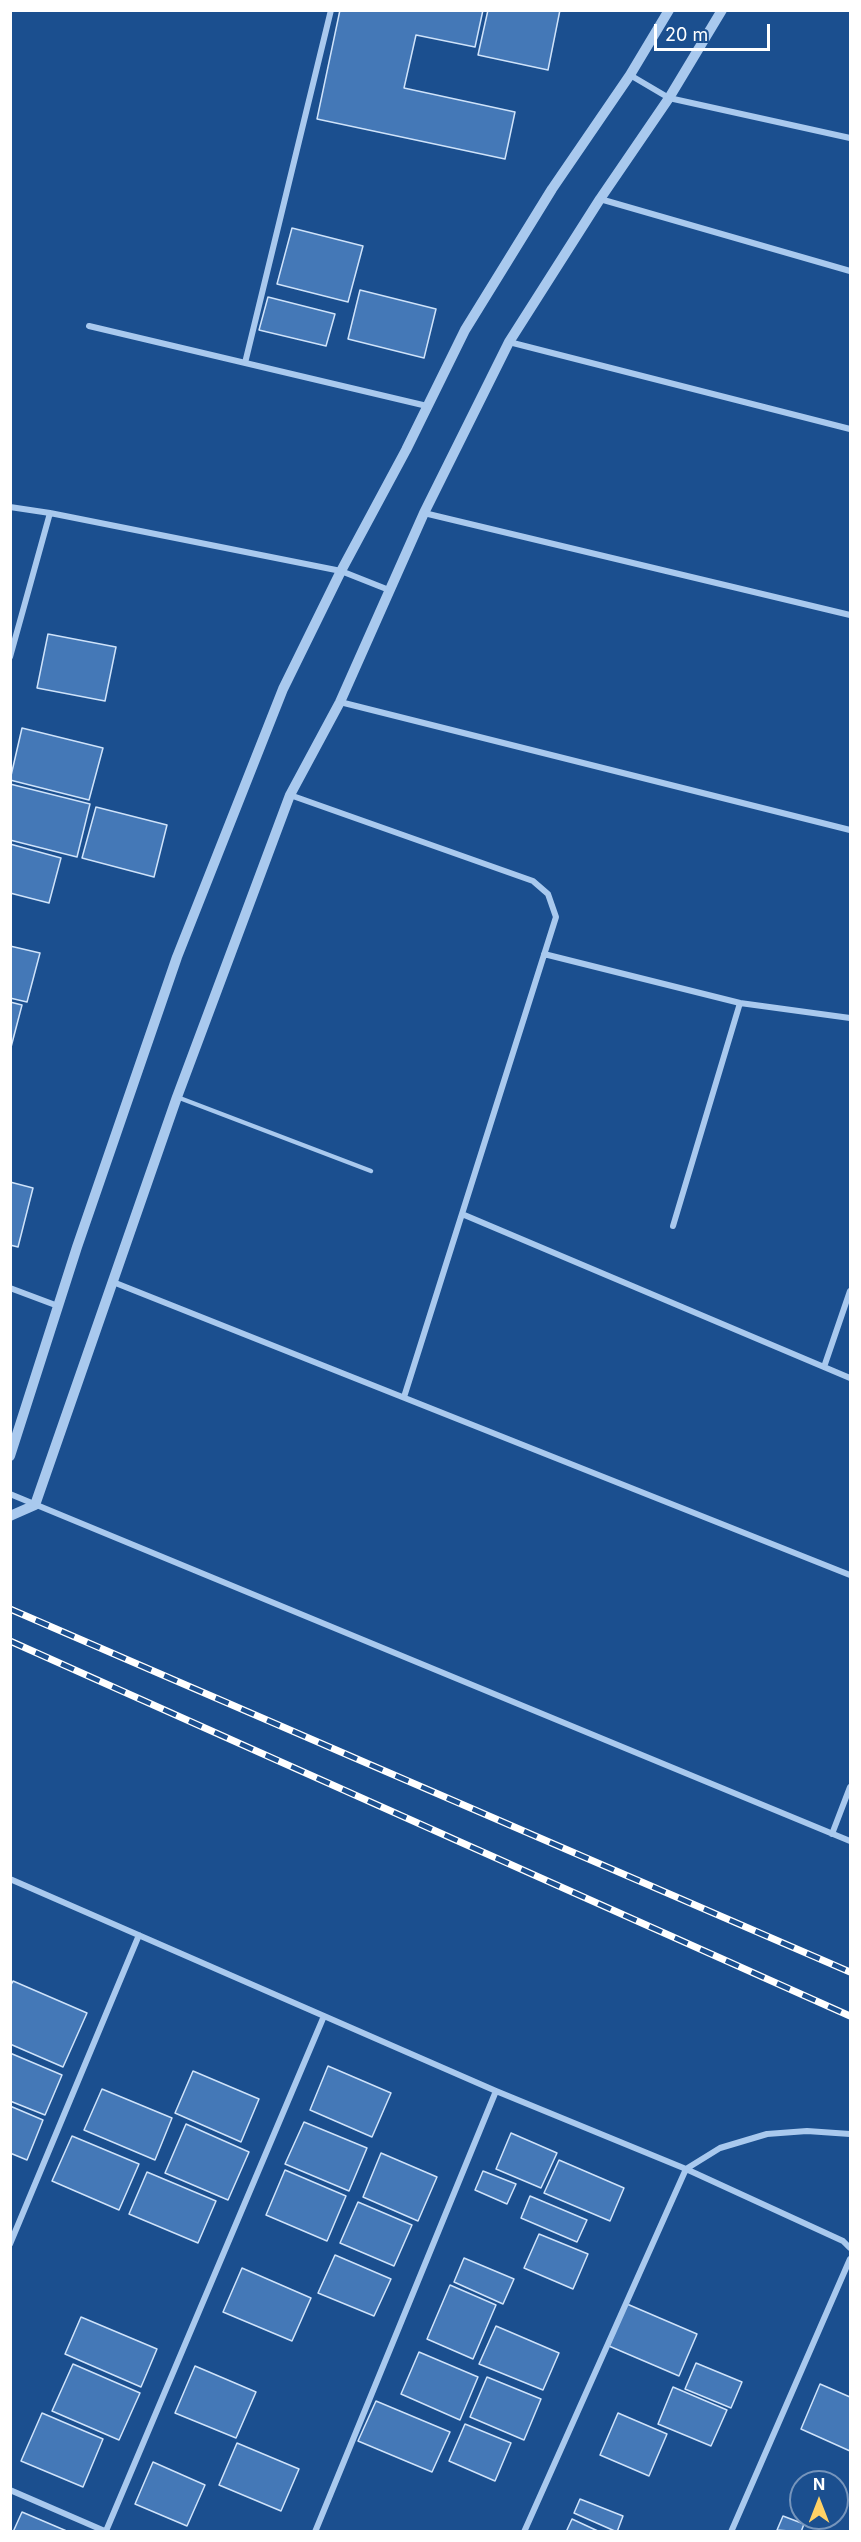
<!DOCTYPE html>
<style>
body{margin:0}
#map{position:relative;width:861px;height:2542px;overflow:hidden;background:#1b4f8f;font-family:Inter,sans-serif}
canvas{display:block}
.frame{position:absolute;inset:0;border:12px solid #fff;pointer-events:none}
.north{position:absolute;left:789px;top:2470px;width:60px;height:60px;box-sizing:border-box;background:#1b4f8f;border:2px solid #7695bc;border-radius:50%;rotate:0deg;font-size:16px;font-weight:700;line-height:24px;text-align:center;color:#fff}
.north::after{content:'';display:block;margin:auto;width:21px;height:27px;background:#ffd166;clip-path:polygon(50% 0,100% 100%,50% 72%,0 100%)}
.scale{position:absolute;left:654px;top:24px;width:116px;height:27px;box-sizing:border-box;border:3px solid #fff;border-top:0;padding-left:8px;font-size:18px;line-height:21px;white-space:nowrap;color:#fff;-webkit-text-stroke:4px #1b4f8f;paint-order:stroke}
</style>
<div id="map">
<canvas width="861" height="2542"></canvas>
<div class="frame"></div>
<div class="north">N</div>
<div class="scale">20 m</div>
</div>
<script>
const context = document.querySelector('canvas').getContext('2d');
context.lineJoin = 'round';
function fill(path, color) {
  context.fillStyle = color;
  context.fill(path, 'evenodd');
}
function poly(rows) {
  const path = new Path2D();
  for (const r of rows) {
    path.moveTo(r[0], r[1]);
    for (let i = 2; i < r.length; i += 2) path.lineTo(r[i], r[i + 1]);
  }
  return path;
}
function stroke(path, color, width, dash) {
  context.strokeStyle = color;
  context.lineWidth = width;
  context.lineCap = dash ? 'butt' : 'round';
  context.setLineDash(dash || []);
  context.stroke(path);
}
const building = poly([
 [340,10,483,10,475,47,416,35,404,88,515,112,505,159,317,119,340,10],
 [488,10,560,10,548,70,478,55,488,10],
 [292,228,363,246,348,302,277,284,292,228],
 [360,290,436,309,424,358,348,339,360,290],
 [268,297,335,314,326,346,259,330,268,297],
 [48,634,116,647,105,701,37,688,48,634],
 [22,728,103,748,89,800,10,780,22,728],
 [10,784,90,804,77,857,10,840,10,784],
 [96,807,167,825,154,877,82,858,96,807],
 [10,844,61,858,49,903,10,893,10,844],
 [10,946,40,953,27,1002,10,998,10,946],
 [10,1002,22,1005,10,1051,10,1002],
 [10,1182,33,1188,18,1247,10,1245,10,1182],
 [13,1981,87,2013,63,2067,10,2044,10,1987,13,1981],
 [10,2053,62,2075,45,2115,10,2101,10,2053],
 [328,2066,391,2093,372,2137,310,2110,328,2066],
 [193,2071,259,2099,241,2142,175,2113,193,2071],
 [102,2089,172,2118,155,2160,84,2130,102,2089],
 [10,2106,43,2120,27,2160,10,2153,10,2106],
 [304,2122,367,2148,349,2191,285,2164,304,2122],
 [186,2124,249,2152,228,2200,165,2173,186,2124],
 [511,2133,557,2153,541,2188,496,2169,511,2133],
 [72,2136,139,2164,119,2210,52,2181,72,2136],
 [381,2153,437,2177,418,2221,363,2197,381,2153],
 [559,2160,624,2188,610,2221,544,2193,559,2160],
 [285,2170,346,2196,327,2241,266,2215,285,2170],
 [483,2171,516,2184,507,2204,475,2190,483,2171],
 [147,2172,216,2201,198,2243,129,2214,147,2172],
 [530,2196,587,2220,577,2242,521,2218,530,2196],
 [358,2202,412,2225,394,2266,340,2243,358,2202],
 [539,2234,588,2254,573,2289,524,2268,539,2234],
 [335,2255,391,2279,374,2316,318,2293,335,2255],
 [464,2258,514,2279,503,2304,454,2282,464,2258],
 [242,2268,311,2298,292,2341,223,2312,242,2268],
 [450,2285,496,2305,473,2359,427,2339,450,2285],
 [627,2304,697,2334,679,2376,609,2346,627,2304],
 [81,2317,157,2349,141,2387,65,2354,81,2317],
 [496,2326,559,2353,543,2390,479,2364,496,2326],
 [419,2352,478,2377,460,2420,401,2394,419,2352],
 [696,2363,742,2382,731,2408,685,2389,696,2363],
 [73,2364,140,2393,119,2440,52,2411,73,2364],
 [195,2366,256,2392,236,2438,175,2413,195,2366],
 [487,2377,541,2399,524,2440,470,2417,487,2377],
 [820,2384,850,2397,850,2451,801,2429,820,2384],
 [673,2387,727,2410,711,2446,658,2424,673,2387],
 [376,2401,450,2432,432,2472,358,2441,376,2401],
 [42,2413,103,2439,83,2487,21,2461,42,2413],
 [618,2413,667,2434,649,2476,600,2455,618,2413],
 [465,2424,511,2443,495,2481,449,2461,465,2424],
 [237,2443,299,2469,281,2511,219,2485,237,2443],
 [153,2462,205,2485,187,2526,135,2504,153,2462],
 [580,2499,623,2516,617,2532,574,2513,580,2499],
 [22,2512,69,2532,13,2532,22,2512],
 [783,2516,804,2524,801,2532,777,2530,783,2516],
 [572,2519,600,2532,566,2532,572,2519]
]);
const service = poly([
 [177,1097,371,1171]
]);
const minor = poly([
 [630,75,669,98,850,138],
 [600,199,850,271],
 [89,326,427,406],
 [509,342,850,429],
 [245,363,331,10],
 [10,507,50,513,341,571,389,590],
 [424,513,850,615],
 [10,657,50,513],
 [340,702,850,830],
 [290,795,533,881,548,894,556,917,404,1397],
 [544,954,740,1003,850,1018],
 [462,1214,850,1378],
 [673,1226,740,1003],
 [113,1282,850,1575],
 [10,1288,58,1306],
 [824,1367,850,1291],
 [10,1494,850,1841],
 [832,1834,850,1787],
 [10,1879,496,2091,686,2169,843,2241,850,2248],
 [10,2244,139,1935],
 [10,2490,107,2532],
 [106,2531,324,2016],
 [315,2532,496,2091],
 [524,2532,686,2169,720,2148,767,2134,807,2131,850,2134],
 [731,2532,850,2259]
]);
const tertiary = poly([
 [10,1456,77,1247,177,957,283,689,341,571,406,450,465,330,552,189,630,75,669,10],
 [10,1516,35,1505,177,1097,290,795,340,702,424,513,509,342,600,199,669,98,722,10]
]);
const rail = poly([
 [10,1609,850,1972],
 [10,1641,850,2016]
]);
fill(building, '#4478b7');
stroke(building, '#cfe3fa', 1.5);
stroke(service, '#a9c9ee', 4.5);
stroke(minor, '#a9c9ee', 6);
stroke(tertiary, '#a9c9ee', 10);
stroke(rail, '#fff', 7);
stroke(rail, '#1b4f8f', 4.5, [14]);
</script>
